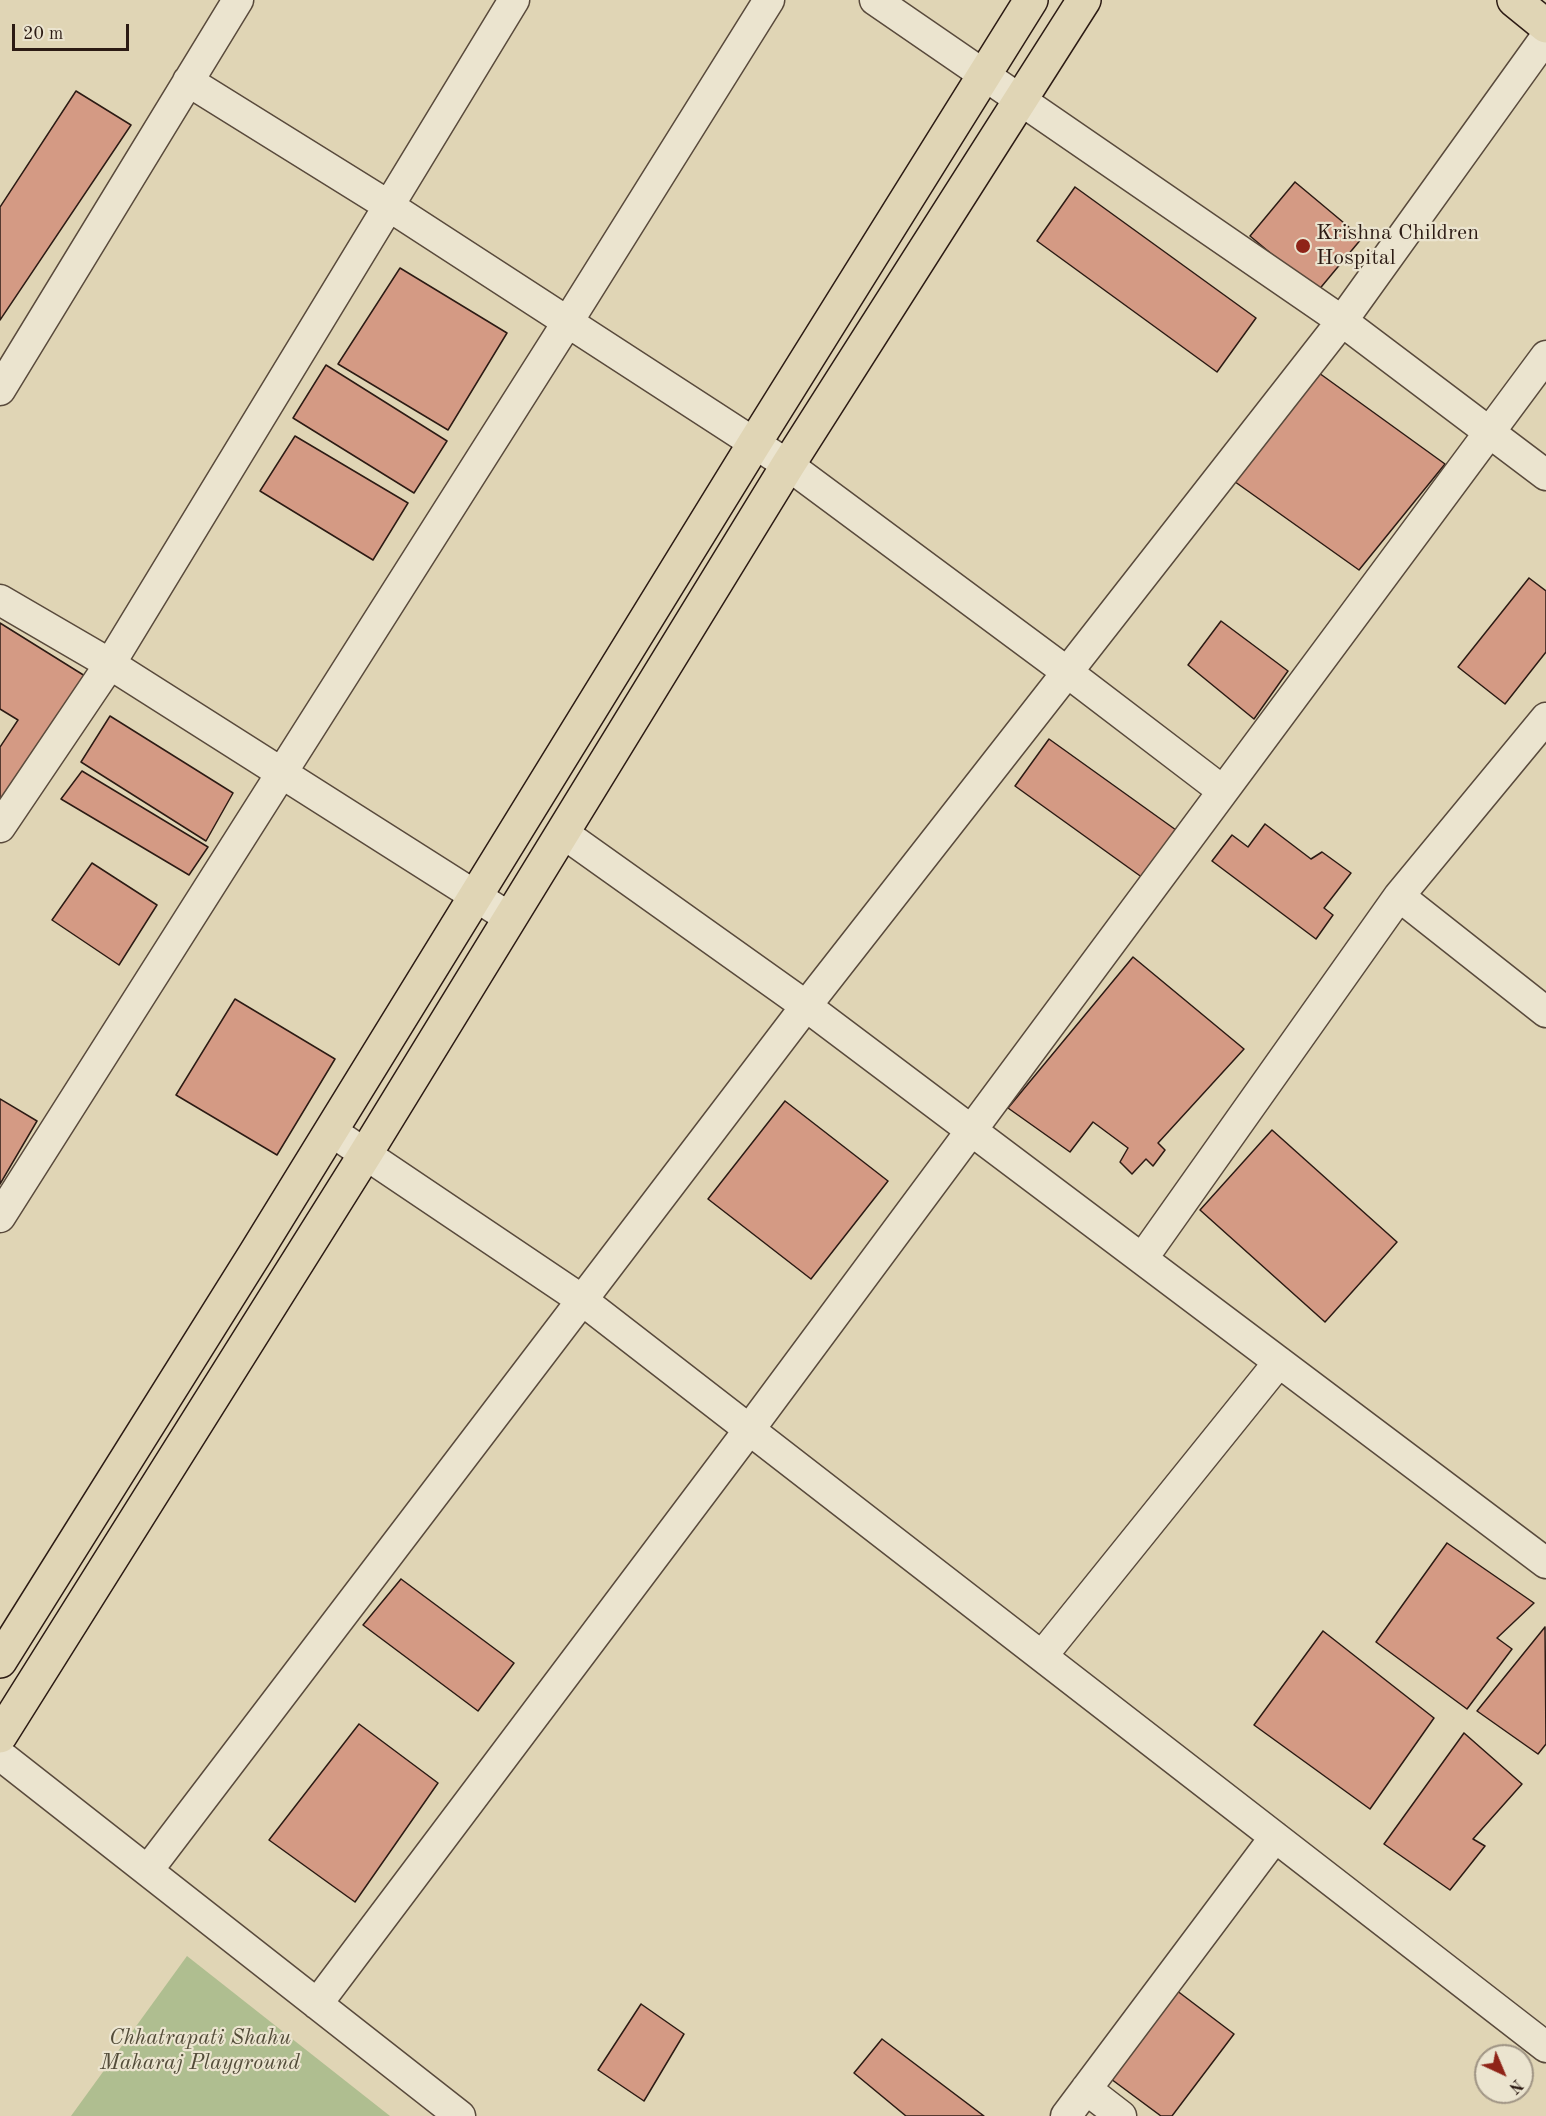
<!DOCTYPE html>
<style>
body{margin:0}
#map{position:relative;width:1546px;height:2116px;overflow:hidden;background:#e0d5b5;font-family:"Old Standard TT",serif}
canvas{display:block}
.north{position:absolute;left:1474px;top:2044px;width:60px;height:60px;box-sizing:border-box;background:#ebe4cf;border:2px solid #9f9484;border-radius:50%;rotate:136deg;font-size:16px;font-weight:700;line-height:24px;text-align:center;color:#2c1b14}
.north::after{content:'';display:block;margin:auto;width:21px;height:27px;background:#8f2418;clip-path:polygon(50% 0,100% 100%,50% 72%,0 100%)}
.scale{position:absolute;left:12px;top:24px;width:117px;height:27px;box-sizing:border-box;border:3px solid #2c1b14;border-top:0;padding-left:8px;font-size:18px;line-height:21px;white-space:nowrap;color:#2c1b14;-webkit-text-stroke:4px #ebe4cf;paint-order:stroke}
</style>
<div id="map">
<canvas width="1546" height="2116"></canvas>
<div class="north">N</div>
<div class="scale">20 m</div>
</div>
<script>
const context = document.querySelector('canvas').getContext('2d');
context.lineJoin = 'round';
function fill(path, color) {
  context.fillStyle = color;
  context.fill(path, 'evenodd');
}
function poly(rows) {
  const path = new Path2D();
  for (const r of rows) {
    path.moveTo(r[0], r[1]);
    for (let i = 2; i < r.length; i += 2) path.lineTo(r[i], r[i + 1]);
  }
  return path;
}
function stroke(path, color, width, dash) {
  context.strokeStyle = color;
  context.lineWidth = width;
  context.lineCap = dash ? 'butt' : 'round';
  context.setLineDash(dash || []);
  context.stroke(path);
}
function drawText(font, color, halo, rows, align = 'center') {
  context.font = font + ' "Old Standard TT",serif';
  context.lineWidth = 4.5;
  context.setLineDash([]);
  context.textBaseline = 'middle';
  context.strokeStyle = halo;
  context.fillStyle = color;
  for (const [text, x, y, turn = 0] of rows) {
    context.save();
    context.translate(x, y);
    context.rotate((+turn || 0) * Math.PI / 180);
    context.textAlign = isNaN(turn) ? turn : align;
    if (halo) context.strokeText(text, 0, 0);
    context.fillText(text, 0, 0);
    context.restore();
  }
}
const green = poly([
 [187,1956,390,2116,71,2116]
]);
const building = poly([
 [76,91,131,125,0,320,0,207,76,91],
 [1295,182,1362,238,1317,292,1250,236,1295,182],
 [1075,187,1256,318,1217,372,1037,241,1075,187],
 [400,268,507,333,448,430,338,364,400,268],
 [326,365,447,441,414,493,293,418,326,365],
 [1319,373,1445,464,1359,570,1231,479,1319,373],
 [295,436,408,503,373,560,260,491,295,436],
 [1529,578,1546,591,1546,652,1505,704,1458,667,1529,578],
 [1221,621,1288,671,1254,719,1188,665,1221,621],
 [0,623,85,676,0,808,0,747,18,720,0,709,0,623],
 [110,716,233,793,206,841,81,762,110,716],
 [1049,739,1176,830,1143,878,1015,786,1049,739],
 [82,771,208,847,189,875,61,799,82,771],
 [1265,824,1311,859,1322,852,1351,873,1324,908,1333,915,1316,939,1212,861,1232,835,1248,847,1265,824],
 [92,863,157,905,119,965,52,920,92,863],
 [1133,957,1244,1049,1158,1143,1165,1150,1153,1166,1146,1159,1132,1174,1120,1162,1128,1148,1093,1122,1070,1152,1008,1108,1133,957],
 [235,999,335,1059,277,1155,176,1095,235,999],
 [0,1099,37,1121,0,1184,0,1099],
 [785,1101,888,1181,811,1279,708,1199,785,1101],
 [1272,1130,1397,1242,1325,1322,1200,1210,1272,1130],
 [1447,1543,1534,1603,1497,1638,1512,1649,1467,1709,1376,1642,1447,1543],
 [401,1579,514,1663,478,1711,363,1625,401,1579],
 [1545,1627,1546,1744,1538,1754,1477,1711,1545,1627],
 [1323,1631,1434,1718,1370,1809,1254,1725,1323,1631],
 [359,1724,438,1783,355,1902,269,1840,359,1724],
 [1464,1733,1522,1784,1473,1839,1485,1846,1450,1890,1384,1844,1464,1733],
 [1172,1987,1234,2034,1172,2116,1161,2116,1107,2076,1172,1987],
 [641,2004,684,2034,644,2101,598,2070,641,2004],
 [882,2039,984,2116,906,2116,854,2073,882,2039]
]);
const minor = poly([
 [875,0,1342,321,1546,475],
 [188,81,389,206,788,465,1067,672,1223,791],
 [0,390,238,0],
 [0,600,110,664,510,918],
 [0,827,110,664,514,0],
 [563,833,806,1006,1546,1563],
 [1399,896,1546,1012],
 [331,1131,582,1300,1546,2047],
 [0,1217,567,323,769,0],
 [1142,1259,1399,896,1546,718],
 [1042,1656,1279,1362],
 [0,1755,460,2116],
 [148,1870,806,1006,1342,321,1546,37],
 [317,2004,749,1430,1546,356],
 [1086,2089,1121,2116],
 [1066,2116,1275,1837]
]);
const primary = poly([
 [1514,0,1546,26],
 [0,1661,255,1254,754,444,1031,0],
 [0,1736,366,1153,788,465,1084,0]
]);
const markers = [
 [1303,246,8,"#8f2418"]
];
const poiNames = [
 ["Krishna Children",1316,233],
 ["Hospital",1316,258]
];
const parkNames = [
 ["Chhatrapati Shahu",200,2038],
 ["Maharaj Playground",200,2063]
];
fill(green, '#afbe90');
fill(building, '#d49a84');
stroke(building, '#2c1b14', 1.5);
stroke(minor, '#594a3c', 33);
stroke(primary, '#2c1b14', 36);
stroke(minor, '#ebe4cf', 30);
stroke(primary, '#e0d5b5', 33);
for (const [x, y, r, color] of markers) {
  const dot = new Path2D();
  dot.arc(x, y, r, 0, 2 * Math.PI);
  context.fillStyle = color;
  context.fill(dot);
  stroke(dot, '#ebe4cf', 2);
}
drawText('22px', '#2c1b14', '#ebe4cf', poiNames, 'left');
drawText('italic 22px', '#534c39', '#ebe4cf', parkNames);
</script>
